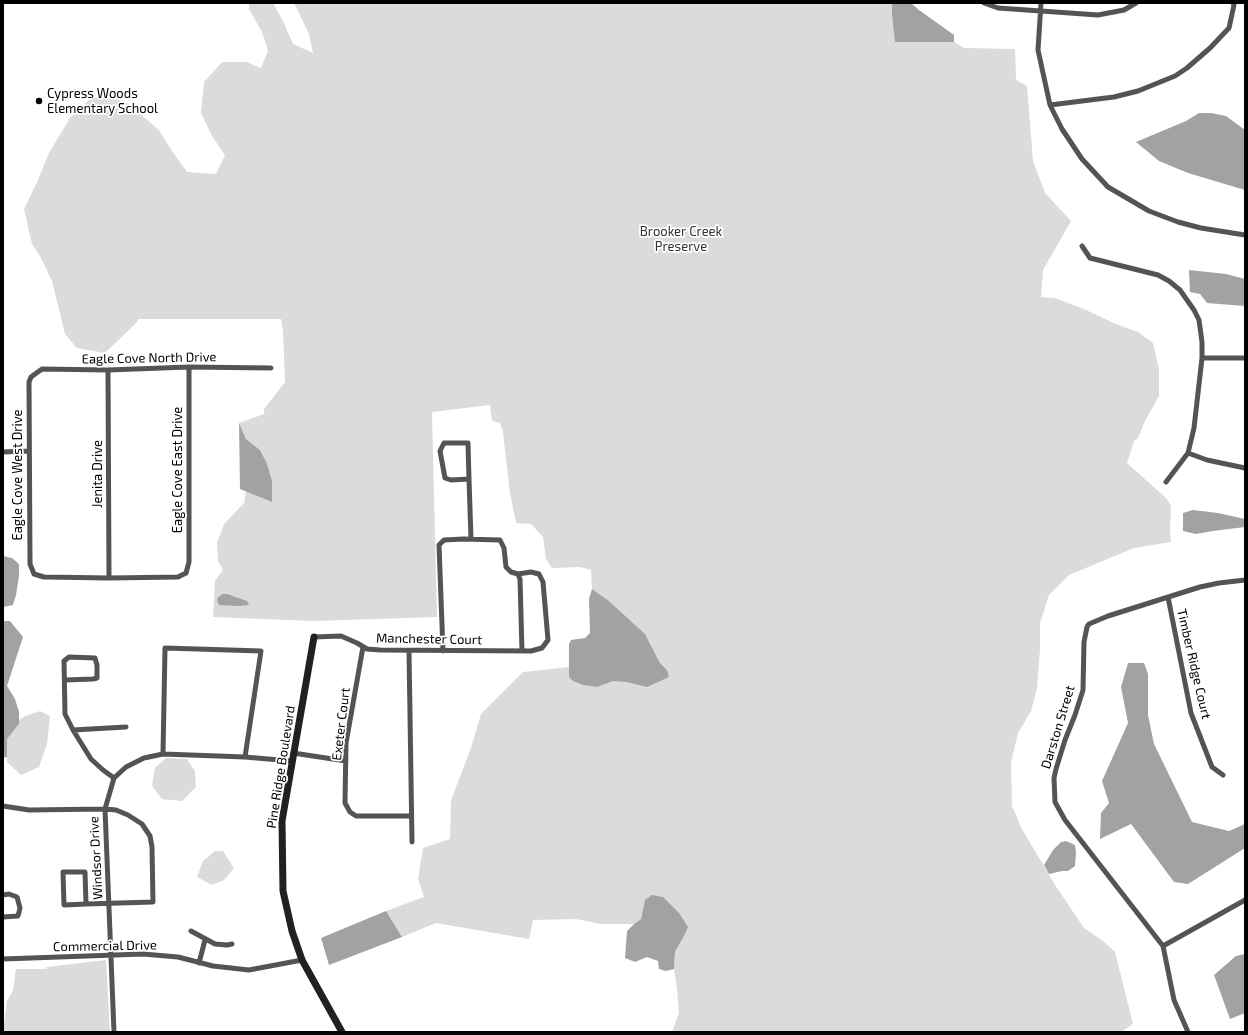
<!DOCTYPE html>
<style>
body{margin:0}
#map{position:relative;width:1248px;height:1035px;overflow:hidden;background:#fff;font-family:"Exo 2",sans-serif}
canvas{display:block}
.frame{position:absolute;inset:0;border:4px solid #000;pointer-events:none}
</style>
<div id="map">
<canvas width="1248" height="1035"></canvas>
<div class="frame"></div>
</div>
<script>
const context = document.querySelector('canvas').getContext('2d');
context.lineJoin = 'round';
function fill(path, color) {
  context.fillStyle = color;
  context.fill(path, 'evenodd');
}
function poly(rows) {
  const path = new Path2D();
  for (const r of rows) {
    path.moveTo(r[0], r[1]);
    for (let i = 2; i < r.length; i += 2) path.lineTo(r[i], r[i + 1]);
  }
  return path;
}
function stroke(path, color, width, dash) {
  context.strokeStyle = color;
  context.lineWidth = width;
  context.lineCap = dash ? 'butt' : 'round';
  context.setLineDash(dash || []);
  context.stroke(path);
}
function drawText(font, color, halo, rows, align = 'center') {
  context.font = font + ' "Exo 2",sans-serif';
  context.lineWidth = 3.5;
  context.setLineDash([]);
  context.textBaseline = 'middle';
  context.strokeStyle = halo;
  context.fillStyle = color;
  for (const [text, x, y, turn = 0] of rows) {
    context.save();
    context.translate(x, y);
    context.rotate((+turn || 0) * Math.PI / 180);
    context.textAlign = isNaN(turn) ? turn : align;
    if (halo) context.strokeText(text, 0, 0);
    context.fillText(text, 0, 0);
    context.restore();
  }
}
const green = poly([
 [249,3,273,3,284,23,293,44,313,53,309,34,294,3,892,3,892,15,896,42,954,42,964,48,1015,49,1016,80,1027,86,1033,161,1045,193,1071,221,1043,270,1041,297,1055,298,1084,309,1116,324,1138,332,1153,343,1159,370,1159,396,1146,419,1138,438,1134,441,1127,463,1166,498,1171,506,1170,529,1171,542,1134,548,1069,575,1049,595,1040,623,1040,649,1037,688,1031,711,1018,733,1011,762,1012,806,1022,829,1055,885,1084,928,1103,941,1115,952,1133,1024,1121,1032,672,1032,679,1013,677,989,674,969,675,952,684,936,645,901,641,919,634,924,601,924,576,919,533,920,529,939,436,923,402,937,386,911,424,897,418,879,423,848,450,839,451,800,471,748,481,714,523,672,569,667,569,677,597,687,613,680,627,682,667,670,660,663,645,634,609,601,592,589,591,570,580,567,552,568,546,559,543,537,531,524,516,523,510,493,503,432,500,423,492,421,490,405,432,412,437,617,313,621,213,617,215,581,223,570,218,561,217,543,224,524,244,503,246,491,272,502,260,450,246,439,239,423,264,414,264,409,285,382,283,331,281,319,139,319,135,324,105,353,77,348,65,334,52,281,40,256,32,244,24,209,37,182,49,153,70,118,91,98,115,98,127,103,159,130,172,151,187,172,216,174,225,155,212,136,201,113,204,82,222,62,246,62,261,68,268,51,262,32,249,9],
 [40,711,50,716,47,744,39,767,21,775,7,762,7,739,19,724,19,720,25,716],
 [166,758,187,759,195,771,196,787,182,801,162,799,152,786,155,768],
 [215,851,223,851,234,868,224,880,212,885,197,877,203,861],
 [106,960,110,1032,3,1032,7,1001,13,990,16,969,47,969,47,967]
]);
const water = poly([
 [892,3,911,3,919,10,954,35,954,42,895,42,892,15],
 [1199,113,1211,113,1226,116,1245,130,1245,190,1188,173,1159,161,1136,142,1186,121],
 [1189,270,1226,274,1245,279,1245,306,1207,303,1200,294,1190,292],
 [239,423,246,439,260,450,267,464,272,481,272,502,240,489],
 [1193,510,1218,513,1245,519,1245,527,1213,531,1196,534,1183,531,1183,513],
 [3,556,12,558,19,564,19,576,16,595,13,605,3,607],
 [592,589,609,601,645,634,660,663,667,670,669,677,647,687,627,682,613,681,597,687,583,685,573,681,569,677,569,644,571,640,585,638,590,633,589,599],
 [223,594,227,594,241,599,247,601,249,605,239,606,219,605,217,600,218,597],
 [3,621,10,621,23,637,7,686,15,699,19,712,19,724,7,739,7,757,3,758],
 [1128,663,1144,663,1148,674,1148,715,1154,744,1192,822,1229,831,1245,824,1245,848,1188,884,1174,882,1131,824,1100,839,1101,813,1109,803,1102,781,1128,723,1121,687],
 [1066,841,1075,845,1076,853,1075,866,1068,871,1062,871,1049,874,1044,865,1053,850,1061,842],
 [652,895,663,897,679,913,688,927,684,936,675,952,674,969,666,971,659,969,658,961,647,957,635,962,625,958,627,931,634,924,641,919,645,900],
 [386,911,402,937,329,965,321,938],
 [1245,954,1245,1013,1230,1019,1214,975,1236,956]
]);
const street = poly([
 [984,3,998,8,1098,15,1124,10,1136,3],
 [1041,3,1038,50,1050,105,1062,129,1082,159,1108,187,1149,211,1178,222,1201,228,1245,235],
 [1050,105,1114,97,1138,91,1175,76,1187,68,1210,48,1229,28,1234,5,1233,3],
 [1082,246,1090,258,1158,275,1169,281,1180,290,1194,310,1199,320,1202,342,1202,358,1194,428,1188,453,1166,482],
 [1202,358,1245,358],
 [189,367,189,562,186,573,178,577,109,578,44,577,34,574,30,564,29,382,31,377,42,369,108,370,189,367,271,368],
 [108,370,109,578],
 [3,452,29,451],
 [1188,453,1207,460,1245,468],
 [469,479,451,480,445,478,440,451,444,443,468,443,469,479,471,539],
 [1168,597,1191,713,1212,767,1223,775],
 [314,637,341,636,357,643,367,649,380,650,531,651,542,648,548,640,543,582,539,574,531,572,518,574],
 [363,647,346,743,345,803,350,812,356,816,411,816],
 [409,651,412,842],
 [443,651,439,545,444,540,463,539,500,540,504,548,506,567,511,572,518,574,520,579,522,651],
 [65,680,93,679,97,678,97,665,95,658,69,657,64,661,65,714,73,730,91,759,103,770,114,778],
 [73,730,126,727],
 [293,753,346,761],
 [163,754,165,648,261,651,245,757],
 [3,806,29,810,105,809,116,810,128,815,142,824,150,836,152,847,153,902,86,904],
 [63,872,85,872,86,904,64,905,63,872],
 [3,895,9,894,17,897,20,908,18,916,3,917],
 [191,931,215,944,227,945,232,944],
 [1163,946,1245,900],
 [3,959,143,954,178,957,213,966,249,970,302,960],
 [199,963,205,940],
 [114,1032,105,809,114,778,126,767,144,758,163,754,245,757,291,761],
 [1188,1032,1174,1000,1163,946,1065,820,1055,802,1054,778,1056,769,1065,740,1075,715,1083,690,1084,642,1087,627,1089,624,1108,616,1200,587,1219,583,1245,580]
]);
const secondary = poly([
 [314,637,282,821,283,891,292,931,302,960,342,1032]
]);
const markers = [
 [39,101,4,"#000"]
];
const poiNames = [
 ["Cypress Woods",47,94],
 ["Elementary School",47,109]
];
const parkNames = [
 ["Brooker Creek",681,232],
 ["Preserve",681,247]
];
const streetNames = [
 ["Eagle Cove North Drive",149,358,-1],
 ["Eagle Cove East Drive",178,470,-90],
 ["Jenita Drive",98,474,-90],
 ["Eagle Cove West Drive",18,475,-90],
 ["Manchester Court",429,639,1],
 ["Timber Ridge Court",1194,664,77],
 ["Exeter Court",341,724,-83],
 ["Darston Street",1058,727,-73],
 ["Pine Ridge Boulevard",281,767,-81],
 ["Windsor Drive",96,858,-93],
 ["Commercial Drive",105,946,-1]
];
fill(green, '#dbdbdb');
fill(water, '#a2a2a2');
stroke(street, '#545454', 5);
stroke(secondary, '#212121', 7);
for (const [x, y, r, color] of markers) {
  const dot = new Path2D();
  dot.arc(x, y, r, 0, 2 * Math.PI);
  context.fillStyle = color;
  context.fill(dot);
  stroke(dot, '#fff', 1.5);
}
drawText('13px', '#000', '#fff', poiNames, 'left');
drawText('13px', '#323232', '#fff', parkNames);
drawText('13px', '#000', '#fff', streetNames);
</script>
